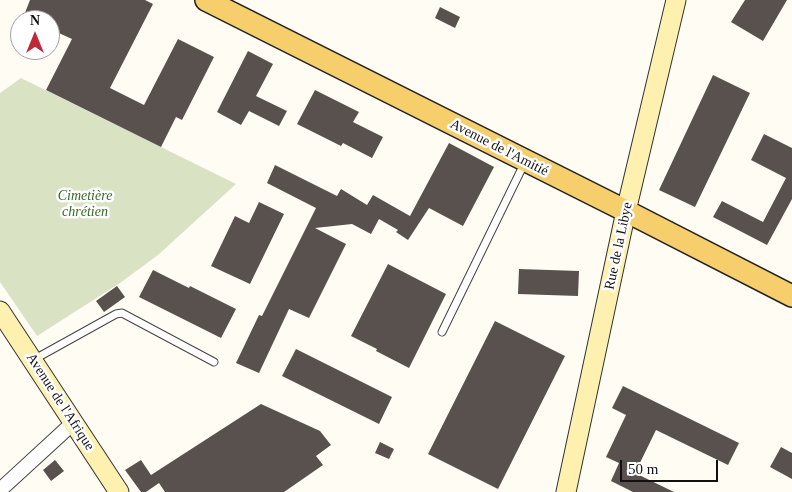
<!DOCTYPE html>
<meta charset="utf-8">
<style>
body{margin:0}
#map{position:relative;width:792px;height:492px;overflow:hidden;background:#fffcf4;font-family:Georgia,serif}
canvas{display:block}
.north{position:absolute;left:10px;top:10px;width:50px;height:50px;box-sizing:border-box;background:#fff;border:1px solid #a0a0a0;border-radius:50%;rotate:0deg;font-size:14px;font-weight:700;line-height:20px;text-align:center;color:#111}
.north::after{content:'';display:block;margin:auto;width:18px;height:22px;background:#c12837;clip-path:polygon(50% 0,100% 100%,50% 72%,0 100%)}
.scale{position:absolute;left:620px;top:460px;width:98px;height:22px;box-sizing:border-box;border:2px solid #111;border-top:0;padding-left:6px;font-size:15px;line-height:18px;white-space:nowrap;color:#111;-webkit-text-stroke:4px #fff;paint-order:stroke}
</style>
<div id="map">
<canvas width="792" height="492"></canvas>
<div class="north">N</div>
<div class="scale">50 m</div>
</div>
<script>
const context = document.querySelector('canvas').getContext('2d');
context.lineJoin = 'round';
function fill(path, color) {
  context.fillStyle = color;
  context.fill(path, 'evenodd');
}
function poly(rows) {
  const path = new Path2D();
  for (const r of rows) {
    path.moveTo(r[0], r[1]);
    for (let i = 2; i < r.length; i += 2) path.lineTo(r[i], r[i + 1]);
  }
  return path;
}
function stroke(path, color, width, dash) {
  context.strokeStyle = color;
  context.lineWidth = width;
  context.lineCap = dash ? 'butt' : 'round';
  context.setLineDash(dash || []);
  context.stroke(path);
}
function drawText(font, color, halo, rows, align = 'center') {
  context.font = font + ' Georgia,serif';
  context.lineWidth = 5;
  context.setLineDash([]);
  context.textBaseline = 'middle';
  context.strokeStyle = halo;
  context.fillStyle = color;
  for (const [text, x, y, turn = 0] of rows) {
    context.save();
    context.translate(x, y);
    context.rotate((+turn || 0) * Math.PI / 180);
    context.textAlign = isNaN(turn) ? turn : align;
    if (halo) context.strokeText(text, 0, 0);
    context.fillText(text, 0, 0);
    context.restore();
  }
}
const cemetery = poly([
 [21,78,236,184,158,255,120,283,37,336,0,282,0,93]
]);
const building = poly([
 [30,0,145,0,153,4,110,88,144,105,178,39,214,57,182,120,176,117,161,147,46,90,72,39,50,29,50,20,28,20,23,18],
 [745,0,787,0,763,41,731,22],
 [440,7,460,17,455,28,435,18],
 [248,51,273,64,256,96,287,111,279,126,249,111,241,125,217,112],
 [713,75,750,93,695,207,659,190],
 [315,90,359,112,353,122,383,137,372,158,343,143,341,146,297,124],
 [764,134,792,148,792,199,767,245,713,217,722,201,763,222,786,178,751,160],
 [449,143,494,167,463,226,429,208,408,240,396,232,398,230,379,219,371,234,352,224,315,228,346,244,309,318,289,309,259,373,236,363,259,315,262,316,316,208,267,183,275,165,337,196,341,189,367,205,373,195,410,216],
 [259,202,284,214,250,284,211,266,235,216,249,223],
 [388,264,446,294,409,368,376,351,377,349,351,336],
 [519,269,579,271,578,296,518,294],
 [153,270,189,288,190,286,236,309,221,338,139,297],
 [117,286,125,297,104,312,96,301],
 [495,321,565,356,498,489,428,454],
 [296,349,392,397,379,424,282,376],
 [623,386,739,443,728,465,656,430,635,473,674,492,633,492,611,481,619,463,606,457,626,415,612,408],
 [261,404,320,431,331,445,316,456,323,465,284,492,165,492,159,483,146,492,141,492,125,470,141,460,151,475],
 [380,442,394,449,389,459,375,453],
 [781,447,792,453,792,479,770,467],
 [55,460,64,471,51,481,43,470]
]);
const lane = poly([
 [442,332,525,162],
 [33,360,116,314,122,313,214,362]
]);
const street = poly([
 [0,490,73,423]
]);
const secondary = poly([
 [0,311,119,492],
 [566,492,626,211,676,0]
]);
const primary = poly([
 [206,0,626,211,792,296]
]);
const streetNames = [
 ["Avenue de l'Amitié",499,148,27],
 ["Rue de la Libye",619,246,-78],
 ["Avenue de l'Afrique",60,402,57]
];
const parkNames = [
 ["Cimetière",85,196],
 ["chrétien",85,212]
];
fill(cemetery, '#dae2c4');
fill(building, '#59514d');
stroke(lane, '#444', 9);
stroke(street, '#444', 16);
stroke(secondary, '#333', 21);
stroke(primary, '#222', 24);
stroke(lane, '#fff', 7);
stroke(street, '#fff', 14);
stroke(secondary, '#fef1b0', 19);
stroke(primary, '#f7ce6c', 21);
drawText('14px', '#111', '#fff', streetNames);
drawText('italic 14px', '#336920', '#fff', parkNames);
</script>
